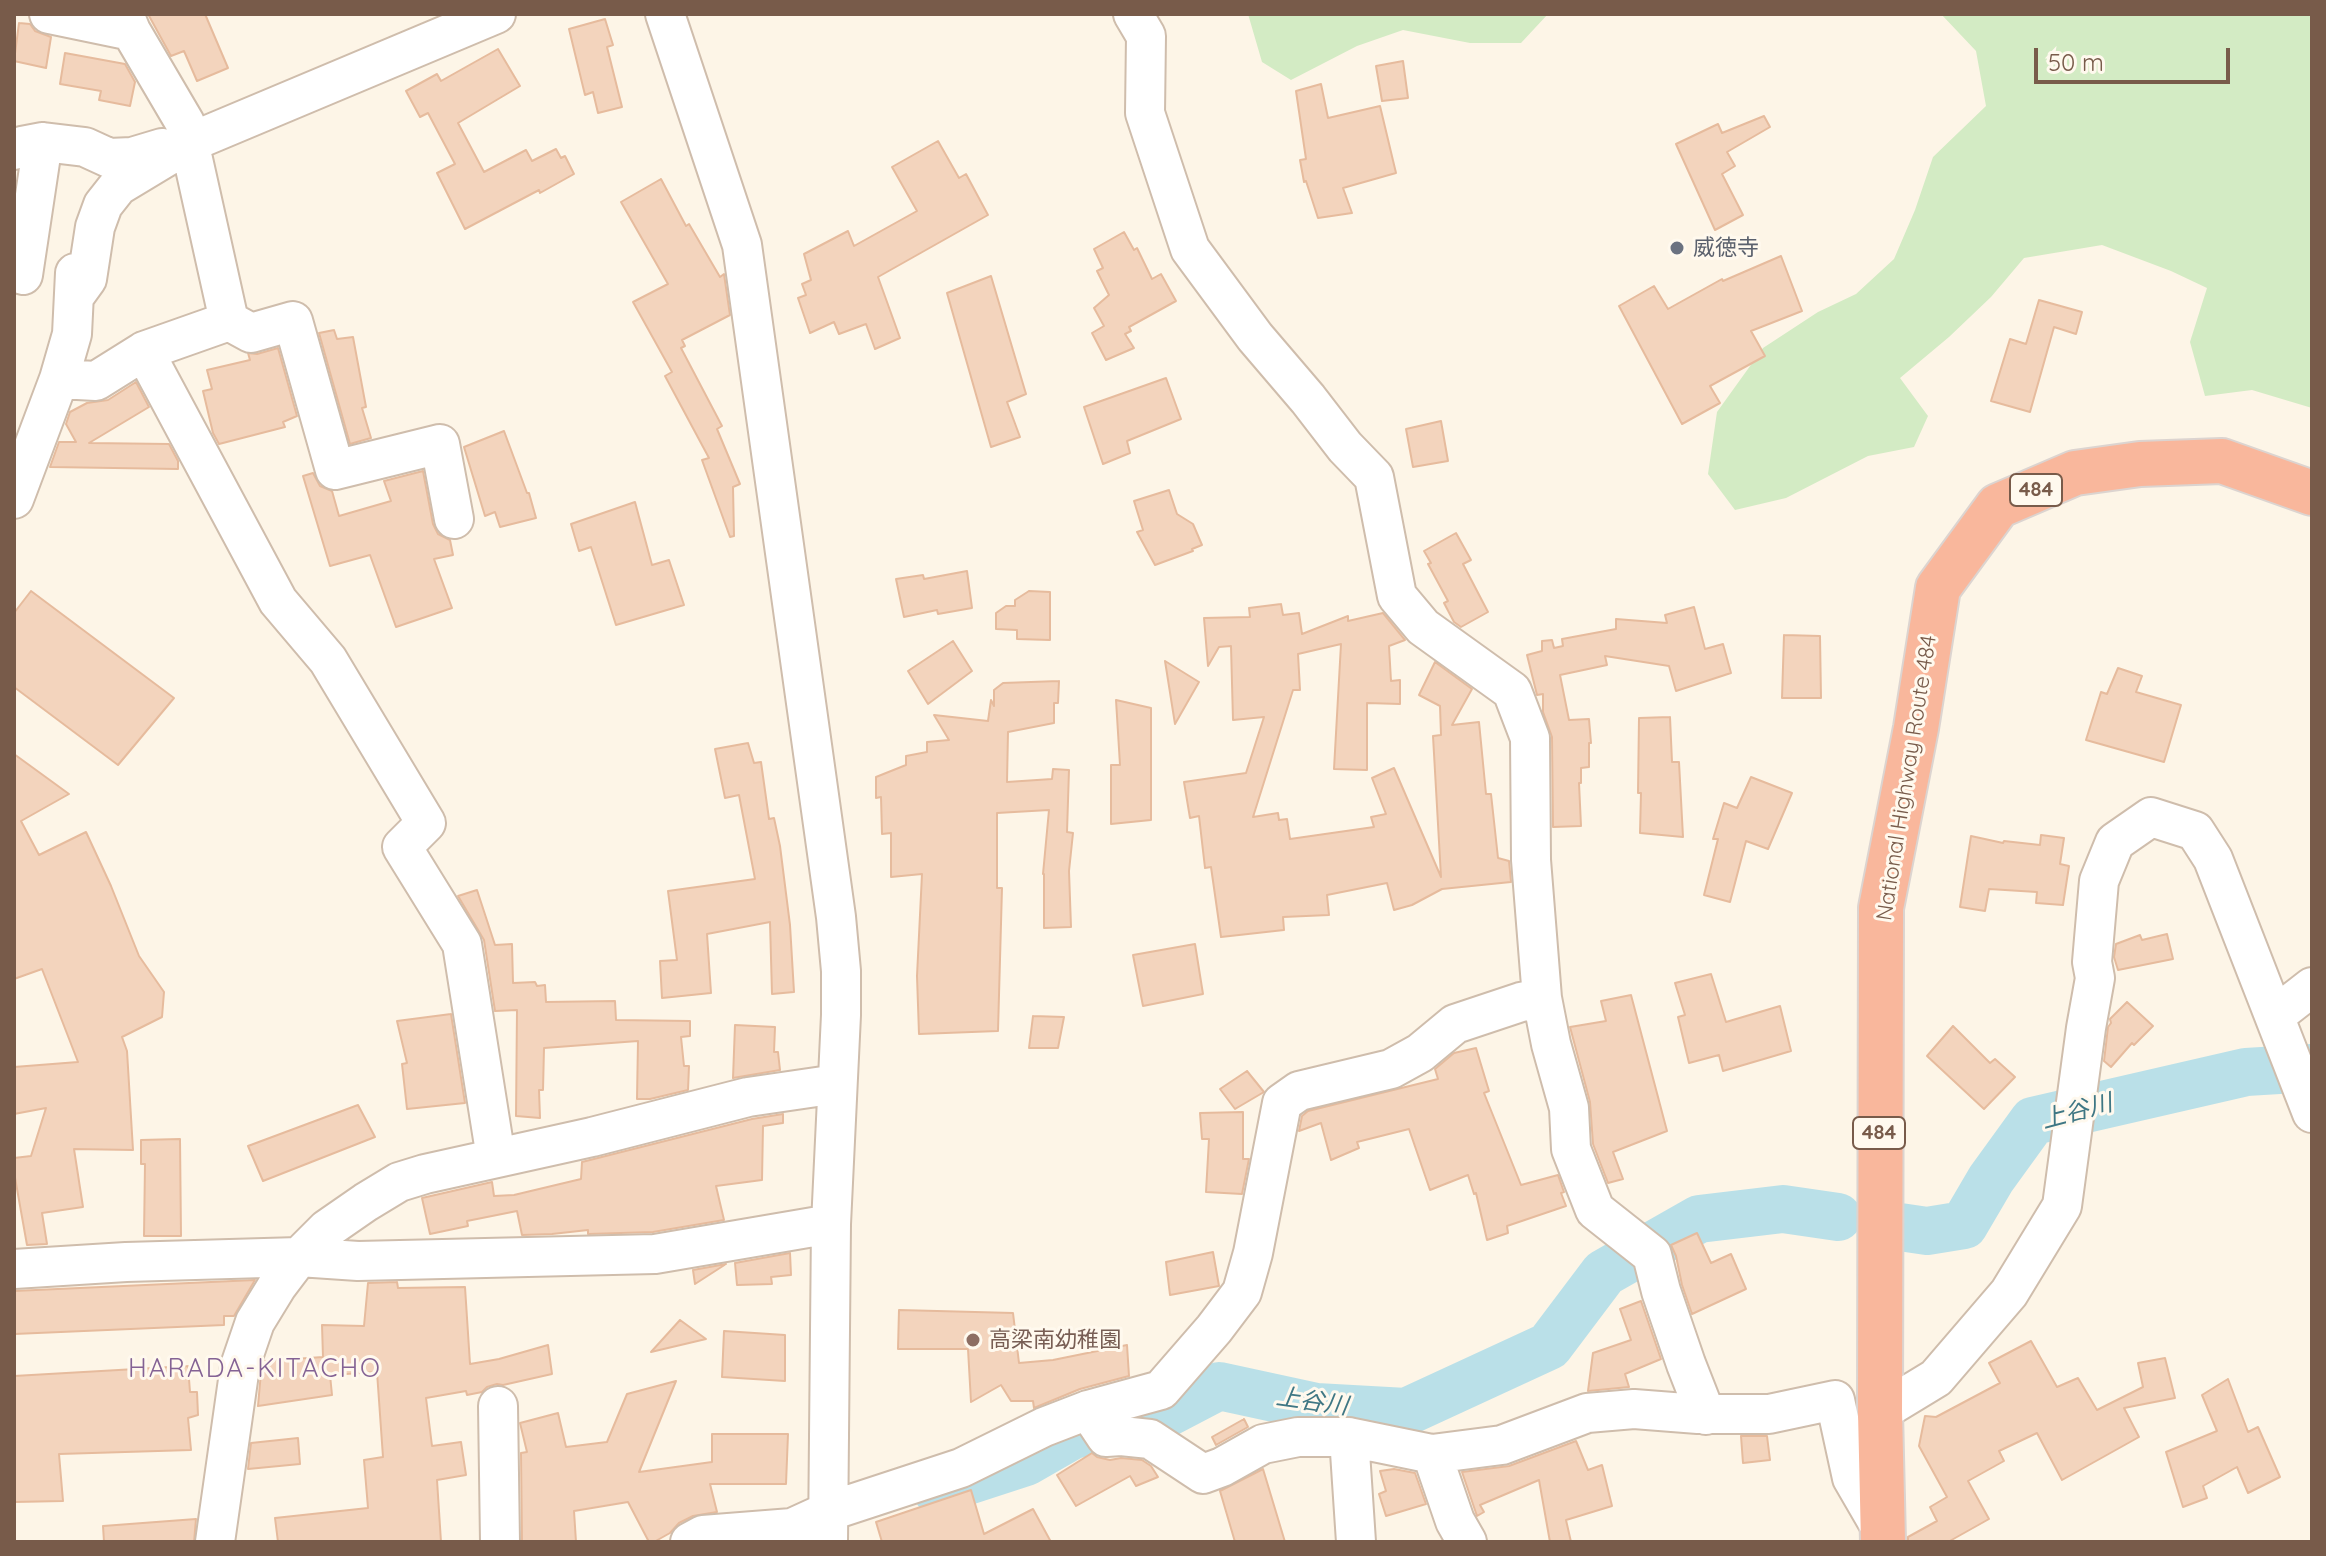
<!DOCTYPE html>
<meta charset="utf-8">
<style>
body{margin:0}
#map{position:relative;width:2326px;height:1556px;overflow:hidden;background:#fdf5e7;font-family:Quicksand,sans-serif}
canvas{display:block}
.frame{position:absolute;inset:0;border:16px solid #785b4a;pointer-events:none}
.scale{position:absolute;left:2034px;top:48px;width:196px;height:36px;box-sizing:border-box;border:4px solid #785b4a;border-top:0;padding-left:10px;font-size:24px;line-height:28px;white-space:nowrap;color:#785b4a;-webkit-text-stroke:6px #fff9ee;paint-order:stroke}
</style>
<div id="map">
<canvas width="2326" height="1556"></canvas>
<div class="frame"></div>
<div class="scale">50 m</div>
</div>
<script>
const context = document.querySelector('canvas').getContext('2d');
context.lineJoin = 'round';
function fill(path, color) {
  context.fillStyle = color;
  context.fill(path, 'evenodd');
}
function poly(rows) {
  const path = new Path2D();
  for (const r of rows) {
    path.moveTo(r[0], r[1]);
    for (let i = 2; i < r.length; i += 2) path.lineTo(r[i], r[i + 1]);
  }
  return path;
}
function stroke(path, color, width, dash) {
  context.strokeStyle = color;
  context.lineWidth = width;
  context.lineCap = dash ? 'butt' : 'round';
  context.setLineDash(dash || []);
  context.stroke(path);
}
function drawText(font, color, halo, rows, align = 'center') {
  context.font = font + ' Quicksand,"Noto Sans JP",sans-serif';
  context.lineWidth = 6;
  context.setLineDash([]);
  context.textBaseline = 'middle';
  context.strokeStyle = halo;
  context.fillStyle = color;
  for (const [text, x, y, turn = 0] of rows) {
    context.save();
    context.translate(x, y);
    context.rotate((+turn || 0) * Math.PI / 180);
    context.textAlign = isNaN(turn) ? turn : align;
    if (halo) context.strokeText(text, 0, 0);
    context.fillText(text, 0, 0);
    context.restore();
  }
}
const green = poly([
 [1248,14,1548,14,1521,43,1470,43,1403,30,1357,46,1291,80,1262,62],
 [1941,14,2312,14,2312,408,2252,390,2205,396,2190,342,2207,288,2171,271,2102,245,2024,258,1991,297,1949,337,1900,378,1928,416,1914,447,1868,456,1786,498,1735,510,1708,474,1717,412,1763,348,1818,312,1856,294,1894,259,1915,210,1933,157,1986,106,1976,51]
]);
const river = poly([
 [1893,1226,1927,1231,1964,1225,1991,1179,2033,1121,2246,1072,2312,1068],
 [937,1491,1026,1462,1073,1435,1154,1420,1219,1386,1316,1407,1406,1412,1549,1346,1604,1273,1699,1219,1783,1209,1838,1217]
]);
const building = poly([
 [148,14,205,14,228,68,197,81,184,51,171,56,148,14],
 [605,19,613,45,607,47,622,107,598,113,593,92,585,95,569,29,605,19],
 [19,23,30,24,35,31,51,37,46,68,14,61,19,23],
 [498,49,520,86,458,123,484,172,526,150,532,161,556,149,561,158,565,156,574,174,540,193,539,190,465,229,437,173,455,164,428,113,420,117,406,91,437,74,441,81,498,49],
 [65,53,125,64,135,82,130,106,99,100,101,91,60,84,65,53],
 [1403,61,1408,98,1382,101,1376,66,1403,61],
 [1321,84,1328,118,1380,106,1396,173,1343,188,1352,213,1318,218,1306,181,1304,182,1300,160,1306,159,1296,91,1321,84],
 [1764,116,1770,127,1727,152,1735,166,1722,174,1743,215,1715,230,1676,144,1718,124,1722,133,1764,116],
 [938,141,959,178,966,174,988,215,878,277,900,338,875,349,866,324,839,334,834,322,810,333,798,298,806,295,802,284,811,280,804,254,848,231,854,246,917,211,892,167,938,141],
 [661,179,686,226,689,224,720,277,724,274,730,315,682,340,685,346,681,348,722,426,717,429,740,484,733,487,734,536,730,537,702,460,709,458,665,376,672,372,633,302,668,284,621,202,661,179],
 [1124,232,1134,250,1137,248,1152,279,1161,274,1176,301,1129,327,1131,331,1125,334,1134,348,1106,360,1092,333,1104,326,1094,308,1109,295,1097,271,1103,268,1094,249,1124,232],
 [1781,256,1802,311,1751,331,1765,356,1710,386,1720,403,1682,424,1619,306,1654,286,1668,309,1722,279,1723,281,1781,256],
 [991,276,1026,394,1007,402,1020,437,991,447,947,293,991,276],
 [2039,300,2082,312,2076,334,2054,327,2030,412,1991,401,2010,339,2026,344,2039,300],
 [334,330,337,339,353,337,366,407,362,408,371,438,350,444,319,333,334,330],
 [278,348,297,416,283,422,285,427,219,444,213,433,203,391,212,389,207,370,250,360,248,353,257,354,278,348],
 [1166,378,1181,419,1127,441,1130,453,1103,464,1084,407,1166,378],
 [136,382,149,407,89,443,169,444,178,461,178,469,50,467,59,442,76,442,66,424,70,412,87,403,108,400,136,382],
 [1441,421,1448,461,1413,467,1406,429,1441,421],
 [504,431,527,493,529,493,536,518,500,527,495,512,485,516,464,447,504,431],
 [423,471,433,524,438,534,450,540,453,555,434,559,452,608,396,627,370,555,330,566,303,476,313,473,320,486,332,491,339,516,391,501,384,481,423,471],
 [1169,490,1177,514,1193,524,1202,545,1192,549,1193,551,1155,565,1137,532,1143,530,1134,501,1169,490],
 [635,502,652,565,669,560,684,605,616,625,591,547,579,551,571,524,635,502],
 [1456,533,1471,560,1463,564,1488,612,1461,627,1454,622,1444,603,1448,601,1428,564,1431,563,1424,551,1456,533],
 [967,571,972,608,938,614,937,610,904,617,896,579,923,575,924,579,967,571],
 [31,591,174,698,118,765,14,687,14,613,31,591],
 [1029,591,1050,592,1050,640,1017,639,1017,630,996,629,996,613,1006,606,1015,606,1015,600,1029,591],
 [1281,604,1283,615,1299,613,1302,634,1348,616,1348,621,1383,613,1405,640,1389,646,1391,681,1400,680,1400,704,1367,703,1367,770,1334,769,1341,644,1298,654,1300,690,1293,690,1253,817,1278,813,1279,820,1287,819,1290,839,1374,827,1371,817,1386,814,1372,778,1394,768,1441,877,1433,736,1441,735,1440,706,1419,695,1435,662,1472,689,1452,725,1479,722,1486,794,1491,794,1498,858,1509,861,1511,882,1442,889,1412,905,1394,910,1387,883,1327,895,1329,915,1283,917,1284,930,1221,937,1211,867,1205,868,1199,816,1190,818,1184,782,1246,773,1264,717,1233,720,1231,646,1219,647,1208,666,1204,618,1250,617,1249,608,1281,604],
 [1694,607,1705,649,1723,644,1731,673,1676,691,1669,666,1605,656,1607,665,1560,675,1569,720,1589,719,1591,743,1589,743,1589,767,1581,768,1581,783,1579,783,1581,826,1553,827,1552,737,1543,712,1543,694,1537,695,1527,655,1542,651,1542,641,1552,640,1554,648,1563,646,1562,639,1616,629,1616,619,1667,623,1665,615,1694,607],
 [1784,635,1820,636,1821,698,1782,698,1784,635],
 [953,641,972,671,928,704,908,671,953,641],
 [1165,661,1199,682,1175,724,1165,661],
 [2118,668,2142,676,2136,692,2181,705,2164,762,2086,740,2101,692,2107,694,2118,668],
 [1059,681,1058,703,1054,703,1054,723,1008,732,1007,782,1052,779,1053,769,1069,770,1067,832,1073,833,1069,871,1071,927,1044,928,1044,874,1043,874,1049,810,997,813,997,888,1002,888,998,1031,919,1034,917,976,922,874,891,877,891,833,882,834,881,797,876,798,876,777,906,765,906,756,927,752,927,742,949,740,934,715,988,721,991,700,994,706,994,690,1003,683,1059,681],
 [1116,700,1151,708,1151,820,1111,824,1111,765,1120,765,1116,700],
 [1670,717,1672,762,1679,762,1683,837,1640,833,1641,793,1638,793,1639,718,1670,717],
 [748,743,754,763,761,762,769,819,774,818,780,846,790,925,794,992,772,994,770,922,707,934,711,993,662,998,660,961,677,960,668,891,755,879,739,795,725,798,715,749,748,743],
 [14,754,69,794,21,821,39,855,86,832,111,886,139,956,164,992,162,1017,122,1037,127,1051,133,1150,74,1149,83,1207,42,1213,47,1244,27,1245,14,1172,14,1158,31,1156,46,1108,14,1114,14,1067,78,1062,42,969,14,979,14,754],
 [1751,777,1792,793,1768,849,1746,841,1730,902,1704,895,1718,839,1713,839,1724,803,1737,808,1751,777],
 [2041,835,2064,838,2060,864,2069,866,2063,905,2036,903,2037,892,1989,889,1985,911,1960,907,1971,836,2003,843,2004,841,2040,845,2041,835],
 [477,890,495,945,512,944,513,983,535,982,537,986,545,985,546,1002,615,1001,616,1020,690,1021,690,1036,681,1037,684,1066,689,1066,688,1090,650,1099,637,1099,638,1041,544,1048,543,1090,539,1090,540,1118,516,1116,517,1010,495,1011,484,940,458,896,477,890],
 [2167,934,2173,959,2118,970,2114,957,2116,944,2140,935,2142,940,2167,934],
 [1195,944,1203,994,1143,1006,1133,955,1195,944],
 [1711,974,1726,1022,1780,1006,1791,1051,1723,1071,1719,1055,1689,1063,1678,1017,1685,1015,1675,983,1711,974],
 [1631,995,1667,1131,1613,1152,1623,1179,1608,1183,1593,1144,1590,1102,1570,1027,1606,1021,1601,1001,1631,995],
 [2127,1002,2153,1026,2134,1045,2132,1043,2111,1067,2104,1061,2108,1027,2111,1023,2110,1019,2127,1002],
 [451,1014,465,1103,407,1109,402,1064,407,1063,397,1021,451,1014],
 [1033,1016,1064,1017,1058,1048,1029,1048,1033,1016],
 [735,1025,775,1027,774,1052,778,1052,780,1070,733,1078,735,1025],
 [1953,1026,1990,1063,1995,1059,2015,1077,1984,1109,1927,1056,1953,1026],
 [1476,1048,1489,1091,1484,1093,1521,1185,1558,1175,1564,1192,1561,1193,1566,1206,1507,1226,1508,1233,1487,1240,1476,1193,1474,1194,1468,1175,1430,1190,1409,1129,1357,1142,1359,1148,1331,1160,1321,1123,1299,1131,1302,1116,1308,1111,1438,1079,1435,1069,1454,1053,1476,1048],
 [1247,1071,1264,1092,1235,1109,1220,1089,1247,1071],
 [358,1105,375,1137,263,1181,248,1146,358,1105],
 [1243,1112,1243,1159,1249,1159,1242,1194,1206,1192,1209,1139,1202,1139,1200,1113,1243,1112],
 [783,1114,783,1123,763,1126,762,1180,716,1186,724,1220,653,1232,588,1234,588,1230,552,1234,522,1235,517,1211,467,1221,468,1226,430,1234,422,1198,492,1182,494,1196,514,1195,581,1179,582,1162,752,1119,783,1114],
 [180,1139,181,1236,144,1236,145,1164,141,1164,141,1140,180,1139],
 [1697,1233,1711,1263,1731,1254,1746,1289,1692,1314,1682,1285,1676,1256,1671,1245,1697,1233],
 [1213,1252,1219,1286,1170,1295,1166,1262,1213,1252],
 [790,1253,791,1275,771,1277,772,1284,737,1285,735,1263,790,1253],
 [726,1264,695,1284,693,1270,726,1264],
 [255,1280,234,1316,224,1316,224,1325,14,1334,14,1291,255,1280],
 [397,1282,398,1288,465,1287,470,1364,499,1359,548,1345,552,1374,503,1385,497,1384,487,1387,482,1392,467,1395,466,1391,426,1398,432,1446,461,1442,466,1475,437,1480,441,1542,278,1542,275,1518,368,1508,364,1460,383,1457,377,1372,330,1375,332,1395,258,1406,261,1372,263,1372,265,1361,323,1357,322,1325,364,1326,368,1283,397,1282],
 [1641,1301,1661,1359,1625,1374,1629,1387,1588,1391,1593,1353,1631,1340,1620,1309,1641,1301],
 [899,1310,1013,1313,1019,1363,1053,1360,1127,1345,1129,1376,1080,1389,1034,1408,1033,1401,1011,1401,1001,1385,971,1402,968,1349,898,1349,899,1310],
 [680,1320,706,1339,651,1352,680,1320],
 [724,1331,785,1335,785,1381,722,1377,724,1331],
 [2031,1341,2057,1387,2078,1378,2097,1410,2143,1387,2138,1363,2165,1358,2175,1398,2124,1408,2139,1437,2062,1480,2037,1433,1999,1451,2004,1461,1968,1481,1989,1519,1948,1542,1908,1542,1908,1537,1937,1521,1930,1507,1947,1497,1919,1446,1925,1416,1936,1417,2000,1383,1989,1363,2031,1341],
 [188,1366,190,1392,197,1392,198,1415,188,1418,191,1450,59,1454,63,1501,14,1502,14,1376,188,1366],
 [2228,1379,2248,1432,2258,1427,2280,1477,2248,1493,2237,1467,2203,1486,2207,1498,2183,1507,2166,1452,2217,1431,2202,1395,2228,1379],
 [676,1381,639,1472,712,1462,712,1434,788,1434,786,1484,710,1484,717,1512,693,1516,679,1523,670,1533,654,1542,649,1542,628,1502,574,1511,576,1542,522,1542,521,1453,527,1452,520,1423,558,1413,566,1447,607,1442,627,1394,676,1381],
 [1244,1419,1248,1427,1216,1445,1212,1437,1244,1419],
 [1741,1436,1767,1436,1770,1460,1743,1463,1741,1436],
 [298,1438,300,1464,248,1469,251,1443,298,1438],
 [1576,1441,1588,1470,1602,1465,1612,1506,1566,1520,1571,1542,1550,1542,1539,1480,1480,1505,1484,1512,1477,1516,1462,1472,1509,1466,1576,1441],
 [1092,1453,1097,1457,1110,1460,1121,1458,1142,1460,1151,1466,1158,1477,1136,1486,1130,1476,1076,1506,1057,1475,1092,1453],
 [1263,1469,1285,1542,1235,1542,1220,1491,1263,1469],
 [1394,1469,1415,1473,1426,1504,1386,1516,1379,1494,1386,1491,1380,1471,1394,1469],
 [971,1490,984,1534,1033,1509,1051,1542,882,1542,876,1522,971,1490],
 [196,1519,194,1542,104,1542,103,1526,196,1519]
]);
const minor = poly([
 [49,14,131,31],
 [124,14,131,31,185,123,229,321],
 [665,14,742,245,836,917,841,971,841,1015,831,1224,828,1542],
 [1133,14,1146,36,1145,113,1190,249,1255,337,1308,399,1345,447,1374,477,1397,596,1423,627,1512,691,1530,738,1531,860,1542,998,1551,1044,1569,1108,1571,1149,1595,1210,1652,1255,1661,1291,1686,1364,1706,1415],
 [14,150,22,146,43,142,85,147,109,158,132,157,162,148],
 [23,275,43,142],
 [74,297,87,279,95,227,103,205,118,186,191,142,496,14],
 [59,379,96,381,144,351],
 [14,499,59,379,72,334,75,273],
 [454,519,440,444,335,470,293,321,251,333,229,321,144,351,278,601,328,660,426,823,402,847,462,944,496,1158],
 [2276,1015,2312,987],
 [14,1269,126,1262,299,1257,358,1261,655,1254,831,1224],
 [498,1406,500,1542],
 [1088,1410,1106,1437,1121,1436,1150,1439,1203,1474,1222,1467,1263,1444,1298,1437,1349,1437,1432,1454],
 [1880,1412,1936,1378,2009,1293,2062,1206,2086,1028,2095,978,2092,962,2099,881,2115,842,2151,817,2195,831,2213,859,2312,1113],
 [1349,1437,1356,1542],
 [215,1542,240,1366,255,1322,277,1286,299,1257,327,1229,366,1202,399,1182,425,1174,592,1137,748,1097,837,1084],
 [690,1542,703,1535,792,1528,827,1512,961,1468,1044,1427,1088,1410,1161,1390,1214,1329,1242,1292,1253,1253,1282,1103,1299,1091,1391,1069,1420,1053,1455,1024,1521,1002,1542,998],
 [1467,1542,1455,1521,1432,1454,1502,1445,1587,1413,1634,1409,1698,1414,1769,1414,1835,1400,1852,1478,1881,1528]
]);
const highway = poly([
 [1883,1542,1880,1412,1881,908,1916,728,1938,588,1998,506,2075,473,2140,464,2222,461,2312,493]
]);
const markers = [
 [1677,248,8,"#6b7280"],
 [973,1340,8,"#8d6e63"]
];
const shields = [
 [2036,490,52],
 [1879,1133,52]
];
const shieldNames = [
 ["484",2036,490],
 ["484",1879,1133]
];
const worshipNames = [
 ["威徳寺",1693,248]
];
const streetNames = [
 ["National Highway Route 484",1907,778,-81]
];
const educationNames = [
 ["高梁南幼稚園",989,1340]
];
const waterNames = [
 ["上谷川",2077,1112,-15],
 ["上谷川",1312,1402,8]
];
const quarterNames = [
 ["HARADA-KITACHO",255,1369]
];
fill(green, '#d3ebc4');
stroke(river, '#bae0e8', 48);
fill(building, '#f3d4bd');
stroke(building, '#e6bb9d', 2);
stroke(minor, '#cfbdac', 42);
stroke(highway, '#dcd4d0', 48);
stroke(minor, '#fff', 38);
stroke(highway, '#f9b79c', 44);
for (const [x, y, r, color] of markers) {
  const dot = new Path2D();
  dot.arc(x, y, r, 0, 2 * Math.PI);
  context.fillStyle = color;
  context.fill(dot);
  stroke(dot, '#fff9ee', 3);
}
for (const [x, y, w] of shields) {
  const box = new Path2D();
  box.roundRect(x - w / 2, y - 16, w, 32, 6);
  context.fillStyle = '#fff9ee';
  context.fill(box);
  stroke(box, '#785b4a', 2);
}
drawText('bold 20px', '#785b4a', null, shieldNames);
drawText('22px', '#5b616d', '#fff9ee', worshipNames, 'left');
drawText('22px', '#785b4a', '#fff9ee', streetNames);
drawText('22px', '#785e54', '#fff9ee', educationNames, 'left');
drawText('italic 24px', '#3f7784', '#fff9ee', waterNames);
context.letterSpacing = '2px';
drawText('26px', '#846294', '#fff9ee', quarterNames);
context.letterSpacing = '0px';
</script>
